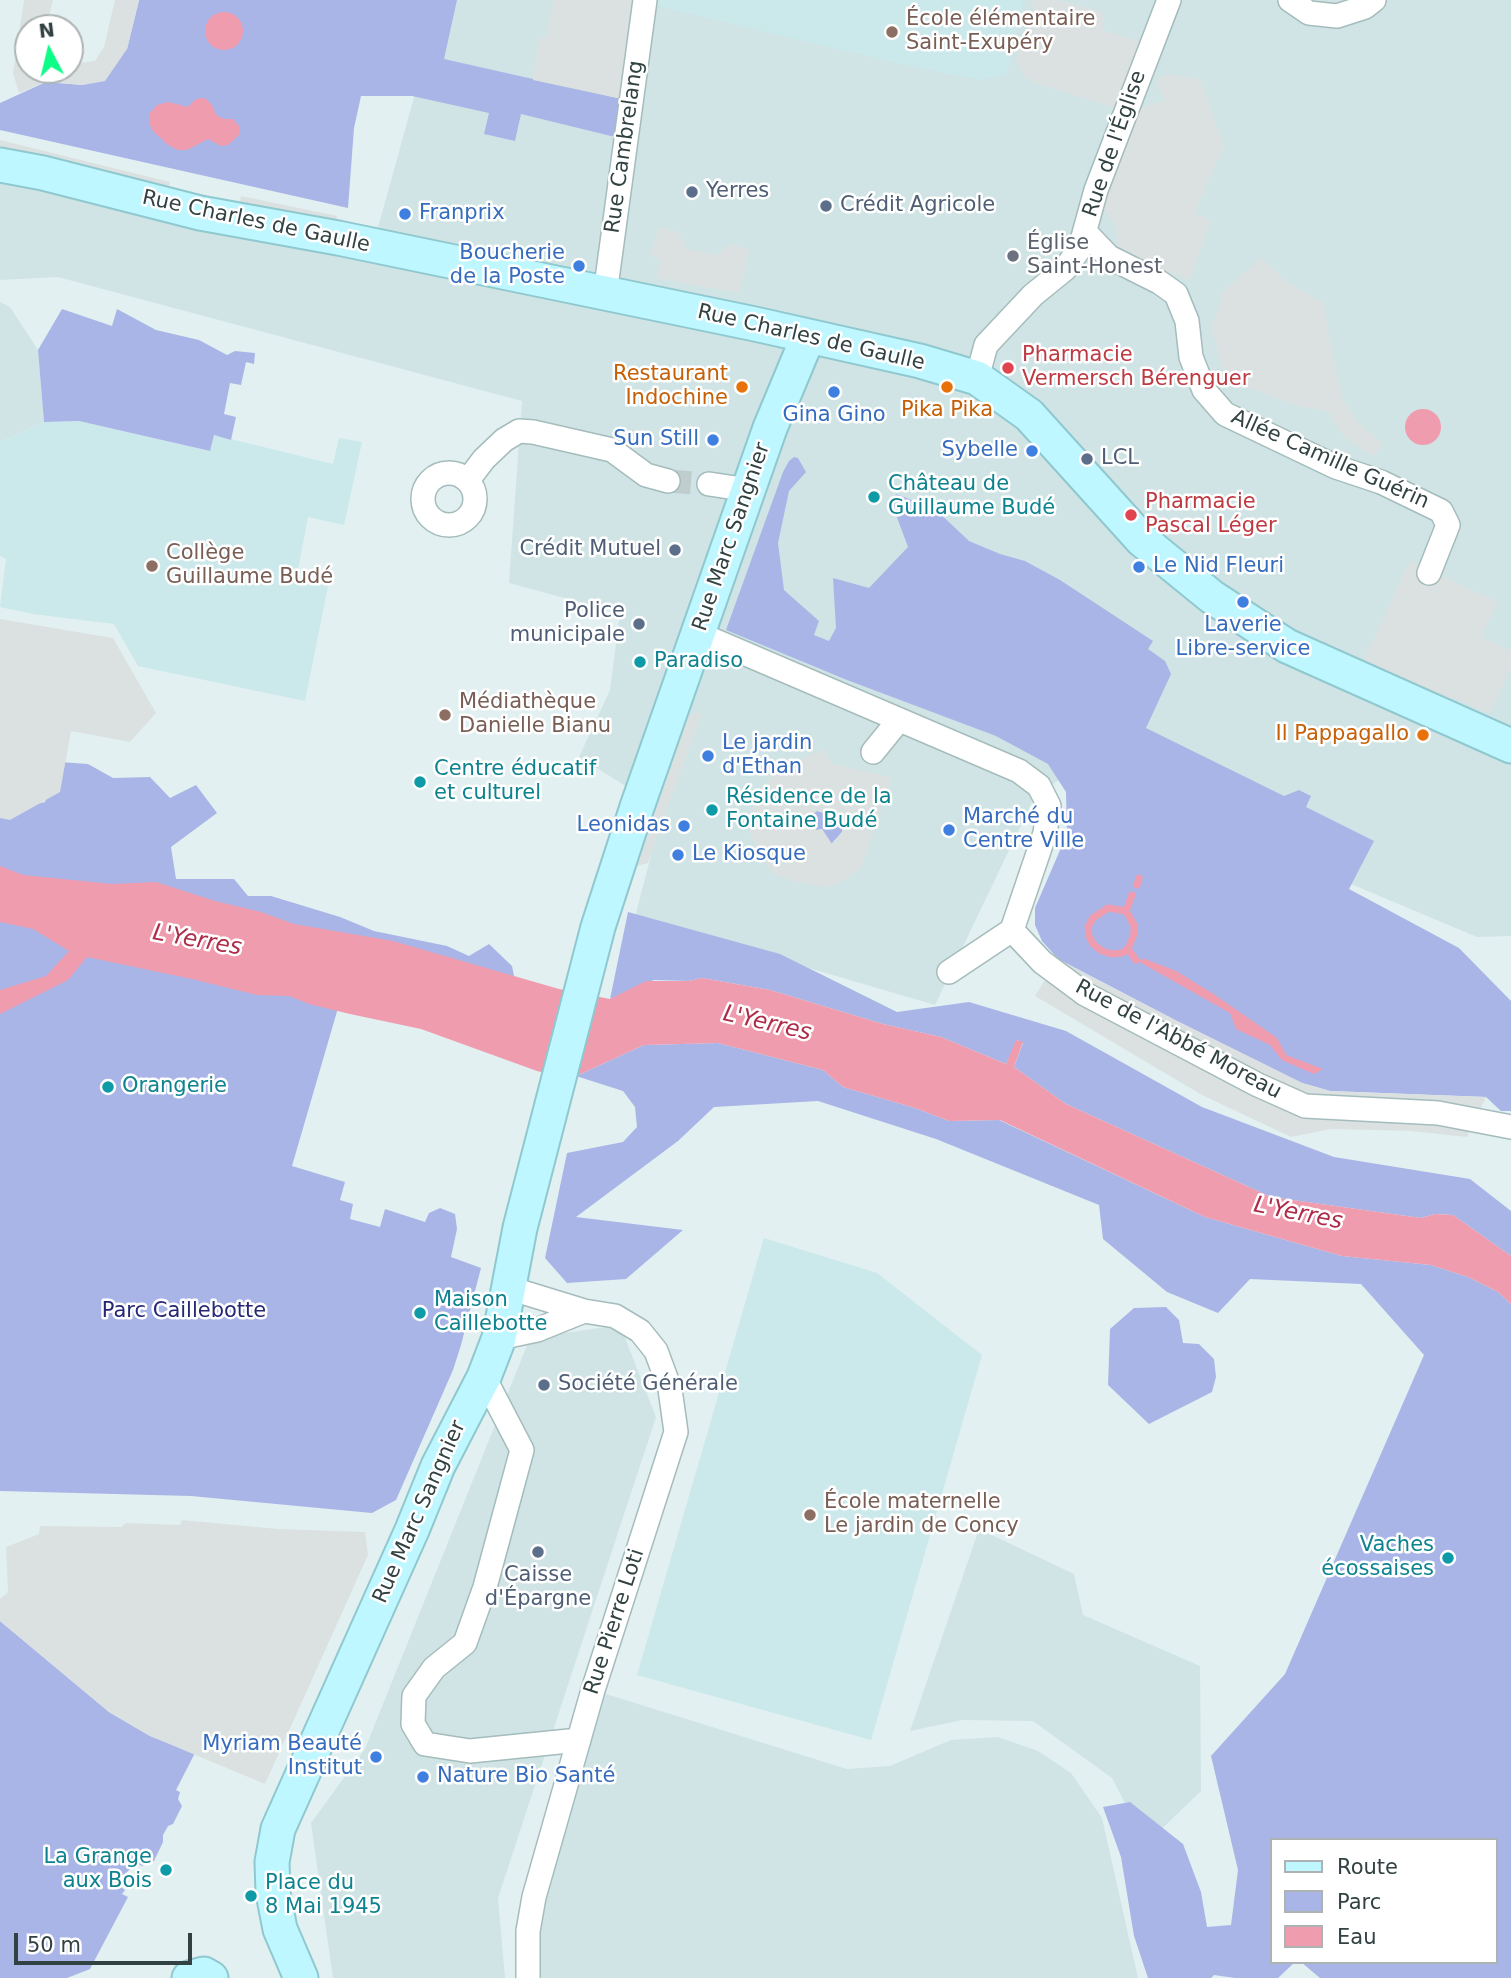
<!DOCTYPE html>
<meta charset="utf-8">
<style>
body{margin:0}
#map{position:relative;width:1511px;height:1978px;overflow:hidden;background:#e2f0f1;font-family:"DejaVu Sans",sans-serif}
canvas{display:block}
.legend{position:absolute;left:1270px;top:1838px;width:228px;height:126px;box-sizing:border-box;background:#fff;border:2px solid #adb3b3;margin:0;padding:9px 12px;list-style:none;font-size:21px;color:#324242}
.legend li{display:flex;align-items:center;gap:14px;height:35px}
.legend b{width:35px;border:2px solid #adb3b3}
.north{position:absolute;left:14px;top:14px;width:70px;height:70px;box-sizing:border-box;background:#fff;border:2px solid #adb3b3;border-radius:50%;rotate:353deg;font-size:19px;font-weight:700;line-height:28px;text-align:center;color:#324242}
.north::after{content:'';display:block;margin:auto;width:24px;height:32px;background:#0efc88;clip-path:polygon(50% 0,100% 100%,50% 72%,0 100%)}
.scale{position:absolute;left:14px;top:1933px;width:178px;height:32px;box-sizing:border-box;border:4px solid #324242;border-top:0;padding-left:9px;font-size:21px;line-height:24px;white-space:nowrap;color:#324242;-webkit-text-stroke:5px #fff;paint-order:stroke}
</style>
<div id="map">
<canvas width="1511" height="1978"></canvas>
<ul class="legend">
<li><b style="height:9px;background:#bef7ff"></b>Route</li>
<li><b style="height:19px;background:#a9b5e7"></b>Parc</li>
<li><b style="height:19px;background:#f09caf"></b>Eau</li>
</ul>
<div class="north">N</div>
<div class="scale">50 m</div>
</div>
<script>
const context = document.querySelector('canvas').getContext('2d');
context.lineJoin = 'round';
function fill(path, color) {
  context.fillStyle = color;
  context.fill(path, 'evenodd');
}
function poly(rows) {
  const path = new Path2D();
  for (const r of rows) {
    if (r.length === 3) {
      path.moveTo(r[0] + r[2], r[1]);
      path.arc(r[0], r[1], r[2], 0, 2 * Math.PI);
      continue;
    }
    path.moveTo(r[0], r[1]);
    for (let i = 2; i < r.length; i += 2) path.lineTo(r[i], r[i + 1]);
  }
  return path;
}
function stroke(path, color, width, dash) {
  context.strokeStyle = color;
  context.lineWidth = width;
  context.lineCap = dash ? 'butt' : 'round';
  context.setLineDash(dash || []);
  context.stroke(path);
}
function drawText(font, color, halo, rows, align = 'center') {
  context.font = font + ' "DejaVu Sans",sans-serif';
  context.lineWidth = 5;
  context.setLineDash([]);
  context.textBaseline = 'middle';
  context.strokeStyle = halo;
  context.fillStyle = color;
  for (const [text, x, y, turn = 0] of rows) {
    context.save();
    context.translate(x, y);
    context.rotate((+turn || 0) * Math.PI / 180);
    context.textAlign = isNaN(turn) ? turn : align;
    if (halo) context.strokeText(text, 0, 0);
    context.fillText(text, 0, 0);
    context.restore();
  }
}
const residential = poly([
 [441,0,1511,0,1511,936,1477,937,1351,884,1140,727,1035,796,935,1005,635,917,663,809,579,757,610,690,620,613,509,583,522,401,58,277,0,280,0,173,369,260],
 [0,302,10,307,38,350,44,422,0,442],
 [620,1325,656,1417,498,1898,505,1978,333,1978,311,1823,365,1749,530,1338],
 [979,1529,1074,1574,1083,1615,1200,1666,1201,1791,1146,1844,1112,1778,1033,1721,962,1720,910,1731],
 [593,1690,847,1769,890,1766,951,1740,998,1737,1038,1751,1071,1773,1102,1818,1138,1978,528,1978,527,1955]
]);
const education = poly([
 [655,0,1024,0,1007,74,979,80,891,62,654,5],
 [79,421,209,451,214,435,333,464,339,438,362,442,344,525,308,517,296,580,328,586,305,701,138,666,114,624,33,614,0,607,6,559,0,556,0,442,44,422],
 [764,1238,877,1273,982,1355,871,1740,637,1675]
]);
const green = poly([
 [139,0,457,0,444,59,622,99,615,137,521,114,515,141,484,134,489,113,412,96,361,96,354,128,348,208,0,130,0,103,46,82,83,85,127,49],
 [62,309,112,326,117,309,156,330,199,340,227,355,235,351,255,353,254,364,246,362,241,385,230,383,224,414,236,417,231,440,214,435,210,451,79,421,44,422,38,350],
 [794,457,798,458,806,472,789,491,778,543,784,590,819,621,814,635,829,641,836,628,833,578,869,588,908,547,892,504,896,494,935,509,969,541,1000,554,1025,561,1060,580,1153,641,1148,649,1165,661,1171,674,1146,728,1284,796,1299,790,1311,796,1306,807,1374,841,1349,889,1459,948,1511,1001,1511,1111,1501,1111,1486,1097,1330,1091,1302,1083,1175,1020,1058,959,1042,941,1035,925,1035,908,1067,834,1066,792,1048,764,996,736,847,680,726,630,783,472,789,461],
 [60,762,88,764,113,778,150,777,170,798,196,785,217,813,171,847,176,879,234,879,248,896,271,896,340,917,374,931,447,946,469,956,489,944,512,966,516,986,0,880,0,813,45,802],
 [817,811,844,819,842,832,831,844,822,829,817,830,811,827,809,821,811,815],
 [628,912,780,954,897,1012,969,1002,1066,1031,1202,1107,1334,1157,1470,1179,1511,1211,1511,1256,1453,1215,1435,1214,1421,1218,1271,1197,1066,1104,1014,1067,1023,1043,1017,1040,1006,1064,941,1037,883,1024,770,990,702,978,689,981,654,980,610,999],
 [0,919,285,991,338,1008,292,1166,345,1182,340,1200,353,1204,350,1219,380,1227,385,1209,425,1222,429,1213,440,1208,455,1214,457,1229,451,1257,481,1268,461,1345,453,1370,396,1500,372,1513,191,1496,0,1491],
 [718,1043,823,1070,843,1087,915,1108,949,1121,999,1120,1205,1217,1342,1256,1431,1265,1468,1277,1498,1292,1511,1304,1511,1978,1320,1978,1301,1962,1495,1962,1495,1840,1271,1840,1271,1962,1295,1962,1278,1978,1235,1978,1214,1975,1211,1978,1148,1978,1134,1936,1121,1857,1103,1807,1130,1802,1183,1844,1201,1892,1207,1927,1231,1925,1238,1870,1211,1756,1285,1674,1424,1355,1361,1284,1250,1279,1218,1313,1167,1292,1103,1239,1099,1205,936,1139,818,1101,714,1107,678,1141,576,1217,683,1230,626,1279,567,1283,545,1258,567,1153,623,1142,637,1127,635,1107,623,1091,576,1076,644,1045],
 [1166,1307,1179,1320,1183,1343,1199,1344,1214,1359,1216,1377,1212,1392,1149,1424,1108,1385,1110,1329,1134,1308],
 [0,1621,109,1712,150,1736,195,1753,176,1790,180,1792,178,1799,182,1806,173,1824,168,1826,163,1835,163,1842,154,1861,146,1862,143,1866,137,1864,135,1869,131,1868,124,1875,121,1887,125,1890,122,1894,128,1897,90,1969,67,1978,0,1978]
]);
const parking = poly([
 [24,0,53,0,46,28,28,28,28,70,70,70,70,61,76,63,95,61,104,47,115,0,139,0,127,49,105,81,83,85,46,82,19,93,13,73],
 [554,0,645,0,622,99,533,80,539,37,546,38],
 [1033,0,1059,0,1103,12,1103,30,1142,42,1117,108,1034,83,1023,75,1017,61,1017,47,1021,35,1037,20,1031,1],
 [1168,74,1200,79,1224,146,1194,213,1211,221,1189,280,1118,253,1116,225,1101,206,1133,111,1165,100,1156,80],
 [0,140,170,182,166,198,0,157],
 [241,196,337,216,334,233,237,213],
 [659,227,679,232,686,249,717,255,730,244,749,250,739,293,656,278,662,260,650,256],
 [1261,258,1288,283,1323,303,1337,378,1342,398,1356,420,1383,444,1373,457,1344,437,1328,411,1301,407,1240,385,1224,374,1212,328,1223,291],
 [1410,561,1498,602,1481,637,1511,651,1511,667,1489,714,1452,697,1446,709,1360,668],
 [0,619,113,638,156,713,130,742,71,731,60,792,10,820,0,818],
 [702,712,648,863,629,868,680,717],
 [824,749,831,763,892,778,861,868,846,879,828,887,795,882,774,874,759,856,750,832,753,805,760,789,778,770],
 [817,811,844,819,842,832,832,844,822,829,817,830,811,827,809,821,811,815],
 [1058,959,1175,1020,1302,1083,1330,1091,1486,1097,1467,1137,1411,1131,1331,1129,1291,1137,1202,1095,1035,996],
 [182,1520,278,1529,365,1532,368,1555,265,1784,150,1736,109,1712,0,1621,0,1599,8,1592,6,1547,39,1534,40,1526,121,1527,126,1523,180,1525]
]);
const water = poly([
 [224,31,19],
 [205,98,212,105,216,115,224,119,233,119,239,126,240,134,228,145,221,146,208,139,187,150,178,150,168,145,153,131,149,123,150,113,157,105,168,102,188,107,196,99],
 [1423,427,18],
 [0,866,23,875,112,884,156,882,215,901,261,912,294,924,393,941,559,989,610,999,646,981,689,981,702,978,770,990,883,1024,941,1037,1006,1064,1016,1040,1023,1042,1014,1067,1066,1104,1271,1197,1421,1218,1435,1214,1453,1215,1511,1256,1511,1304,1498,1292,1468,1277,1431,1265,1342,1256,1205,1217,1000,1120,949,1121,915,1108,843,1087,823,1070,718,1043,644,1045,576,1076,562,1077,537,1071,421,1029,350,1014,309,1004,289,996,257,995,192,979,87,957,68,980,0,1014,0,990,46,976,69,951,33,929,0,922],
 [1145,959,1176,971,1215,995,1277,1038,1286,1055,1323,1069,1314,1074,1282,1060,1270,1045,1236,1029,1230,1013,1136,960]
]);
const stream = poly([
 [1137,885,1139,878],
 [1132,895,1126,911,1134,925,1134,934,1128,949,1136,960],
 [1126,911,1108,908,1093,918,1088,927,1089,936,1093,944,1102,951,1112,954,1122,953,1128,949]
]);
const streetTunnel = poly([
 [668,481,709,484]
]);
const street = poly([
 [1290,0,1309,13,1337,16,1365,7,1374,0],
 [1085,232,1109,257,1159,282,1176,294,1187,321,1191,357,1204,390,1225,414,1336,467,1381,482,1441,511,1448,525,1429,573],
 [605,294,645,0],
 [977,378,986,345,1033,295,1065,269,1080,248,1096,190,1169,0],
 [449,499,26],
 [468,480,484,459,504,440,519,431,533,432,612,450,646,475,668,481],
 [709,484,749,490],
 [697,633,1019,771,1039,786,1049,806,1045,833,1012,930,1042,962,1085,994,1258,1085,1305,1106,1438,1113,1511,1127],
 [873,752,899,720],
 [949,972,1012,930],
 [509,1288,584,1311,615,1316,640,1331,656,1351,670,1389,676,1432,593,1690,534,1897,528,1931,528,1978],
 [499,1338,537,1330,584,1311],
 [484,1377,522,1450,485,1587,465,1643,434,1668,414,1696,413,1724,425,1744,470,1751,579,1740]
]);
const secondary = poly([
 [0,165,43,173,200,213,338,238,755,324,920,361,977,378,1029,415,1142,540,1212,597,1287,646,1511,746],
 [189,1978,204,1974,211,1978],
 [301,1978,280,1929,273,1893,272,1862,278,1829,412,1530,438,1466,484,1377,499,1338,520,1228,598,927,637,807,770,428,808,337]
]);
const markers = [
 [892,32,7,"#8d6e63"],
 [692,192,7,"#5c6f8a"],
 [826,206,7,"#5c6f8a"],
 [405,214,7,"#3f7fe0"],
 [1013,256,7,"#6b7280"],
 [579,266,7,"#3f7fe0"],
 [1008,368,7,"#e0444e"],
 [742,387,7,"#e8710a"],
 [947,387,7,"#e8710a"],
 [834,392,7,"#3f7fe0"],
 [713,440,7,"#3f7fe0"],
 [1032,451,7,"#3f7fe0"],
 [1087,459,7,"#5c6f8a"],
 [874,497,7,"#0f9aa8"],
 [1131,515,7,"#e0444e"],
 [675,550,7,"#5c6f8a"],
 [152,566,7,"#8d6e63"],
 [1139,567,7,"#3f7fe0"],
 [1243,602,7,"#3f7fe0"],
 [639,624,7,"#5c6f8a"],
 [640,662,7,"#0f9aa8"],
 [445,715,7,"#8d6e63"],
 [1423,735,7,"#e8710a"],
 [708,756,7,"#3f7fe0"],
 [420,782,7,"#0f9aa8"],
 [712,810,7,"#0f9aa8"],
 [684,826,7,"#3f7fe0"],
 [949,830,7,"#3f7fe0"],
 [678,855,7,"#3f7fe0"],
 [108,1087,7,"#0f9aa8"],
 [420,1313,7,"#0f9aa8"],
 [544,1385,7,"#5c6f8a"],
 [810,1515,7,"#8d6e63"],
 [538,1552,7,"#5c6f8a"],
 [1448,1558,7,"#0f9aa8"],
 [376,1757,7,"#3f7fe0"],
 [423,1777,7,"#3f7fe0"],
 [166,1870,7,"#0f9aa8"],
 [251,1896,7,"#0f9aa8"]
];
const educationNames = [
 ["École élémentaire",906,20],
 ["Saint-Exupéry",906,44],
 ["Collège",166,554],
 ["Guillaume Budé",166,578],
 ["Médiathèque",459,703],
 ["Danielle Bianu",459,727],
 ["École maternelle",824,1503],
 ["Le jardin de Concy",824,1527]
];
const streetNames = [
 ["Rue de l'Église",1115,144,-71],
 ["Rue Cambrelang",625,147,-82],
 ["Rue Charles de Gaulle",256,222,12],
 ["Rue Charles de Gaulle",811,338,13],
 ["Allée Camille Guérin",1330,460,24],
 ["Rue Marc Sangnier",732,537,-71],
 ["Rue de l'Abbé Moreau",1178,1040,28],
 ["Rue Marc Sangnier",420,1512,-66],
 ["Rue Pierre Loti",615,1622,-72]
];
const serviceNames = [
 ["Yerres",706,192],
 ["Crédit Agricole",840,206],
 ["LCL",1101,459],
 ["Crédit Mutuel",661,550,"right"],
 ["Police",625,612,"right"],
 ["municipale",625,636,"right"],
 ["Société Générale",558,1385],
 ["Caisse",538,1576,"center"],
 ["d'Épargne",538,1600,"center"]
];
const shopNames = [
 ["Franprix",419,214],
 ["Boucherie",565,254,"right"],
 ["de la Poste",565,278,"right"],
 ["Gina Gino",834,416,"center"],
 ["Sun Still",699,440,"right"],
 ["Sybelle",1018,451,"right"],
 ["Le Nid Fleuri",1153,567],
 ["Laverie",1243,626,"center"],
 ["Libre-service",1243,650,"center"],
 ["Le jardin",722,744],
 ["d'Ethan",722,768],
 ["Marché du",963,818],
 ["Centre Ville",963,842],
 ["Leonidas",670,826,"right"],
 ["Le Kiosque",692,855],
 ["Myriam Beauté",362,1745,"right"],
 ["Institut",362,1769,"right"],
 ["Nature Bio Santé",437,1777]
];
const worshipNames = [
 ["Église",1027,244],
 ["Saint-Honest",1027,268]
];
const healthNames = [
 ["Pharmacie",1022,356],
 ["Vermersch Bérenguer",1022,380],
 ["Pharmacie",1145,503],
 ["Pascal Léger",1145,527]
];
const foodNames = [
 ["Restaurant",728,375],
 ["Indochine",728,399],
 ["Pika Pika",947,411,"center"],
 ["Il Pappagallo",1409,735]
];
const cultureNames = [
 ["Château de",888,485],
 ["Guillaume Budé",888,509],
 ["Paradiso",654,662],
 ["Centre éducatif",434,770],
 ["et culturel",434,794],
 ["Résidence de la",726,798],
 ["Fontaine Budé",726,822],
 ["Orangerie",122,1087],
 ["Maison",434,1301],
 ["Caillebotte",434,1325],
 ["Vaches",1434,1546,"right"],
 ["écossaises",1434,1570,"right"],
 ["La Grange",152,1858,"right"],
 ["aux Bois",152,1882,"right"],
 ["Place du",265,1884],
 ["8 Mai 1945",265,1908]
];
const parkNames = [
 ["Parc Caillebotte",184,1312]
];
const waterNames = [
 ["L'Yerres",197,941,10],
 ["L'Yerres",767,1024,13],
 ["L'Yerres",1298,1214,11]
];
fill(residential, '#d0e4e5');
fill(education, '#cbe8eb');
fill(green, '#a9b5e7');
fill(parking, '#dbe1e1');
fill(water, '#f09caf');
stroke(stream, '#f09caf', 7);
stroke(streetTunnel, '#bfcdce', 23, [23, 11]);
stroke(street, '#a5bcbc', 26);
stroke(secondary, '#8fc8ce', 37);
stroke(street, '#fff', 23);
stroke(secondary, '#bef7ff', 33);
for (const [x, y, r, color] of markers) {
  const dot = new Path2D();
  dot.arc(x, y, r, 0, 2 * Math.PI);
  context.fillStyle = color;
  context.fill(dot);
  stroke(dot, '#fff', 2.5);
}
drawText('21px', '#785e54', '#fff', educationNames, 'left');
drawText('21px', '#324242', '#fff', streetNames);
drawText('21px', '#4e5e75', '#fff', serviceNames, 'left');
drawText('21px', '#366cbe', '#fff', shopNames, 'left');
drawText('21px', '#5b616d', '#fff', worshipNames, 'left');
drawText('21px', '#be3a42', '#fff', healthNames, 'left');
drawText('21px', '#c56008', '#fff', foodNames, 'right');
drawText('21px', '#0d838f', '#fff', cultureNames, 'left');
drawText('21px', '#262874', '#fff', parkNames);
drawText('italic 23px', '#ae2c48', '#fff', waterNames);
</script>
